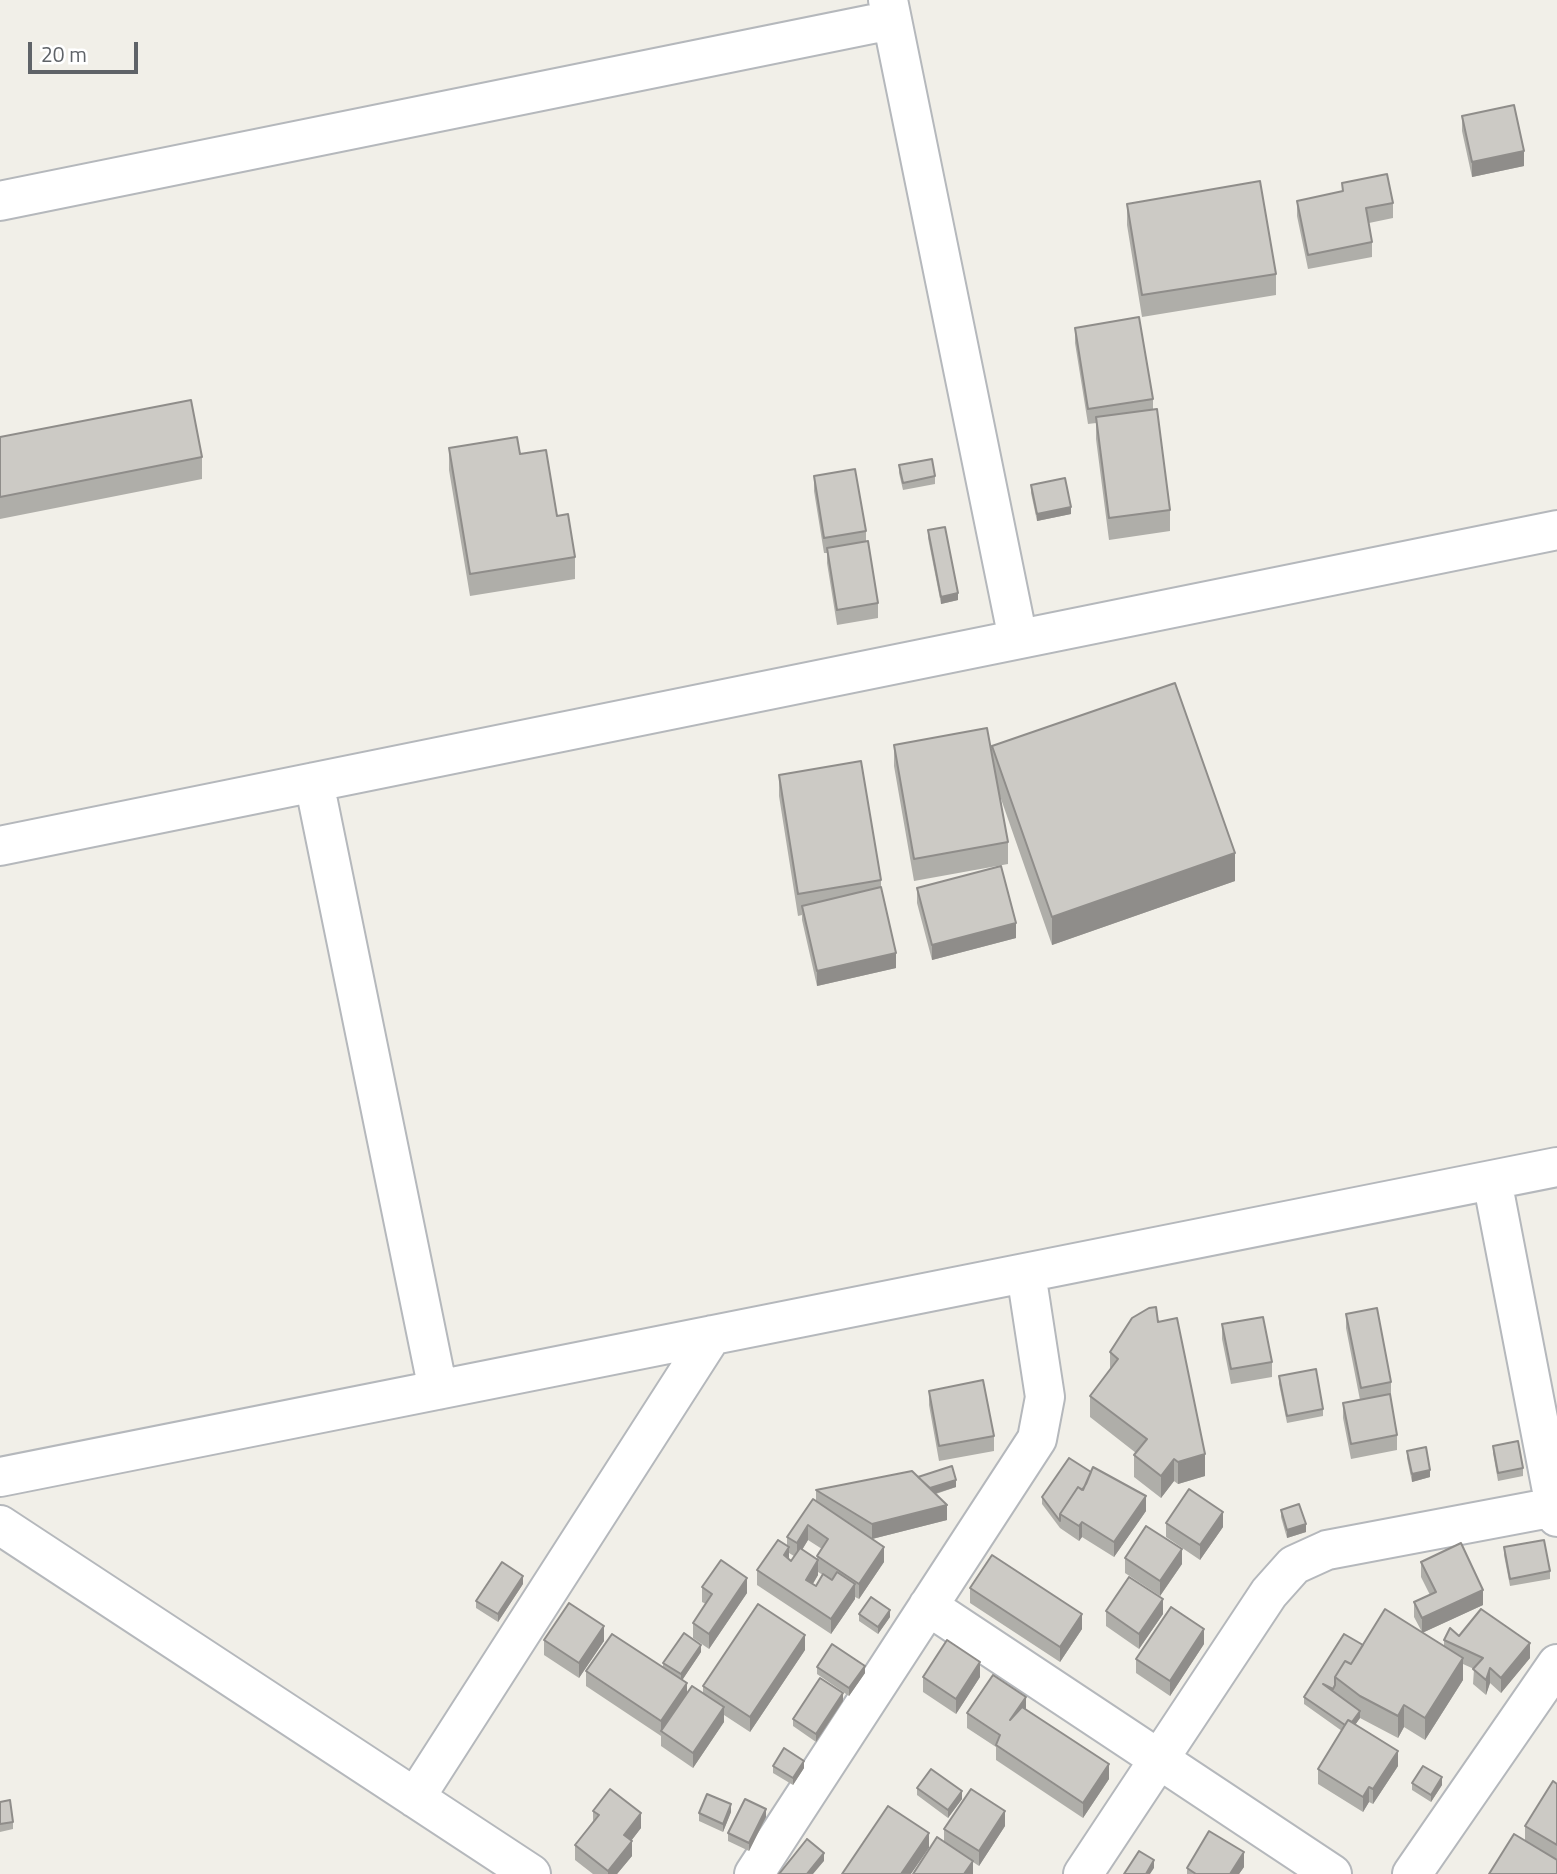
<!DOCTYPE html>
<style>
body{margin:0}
#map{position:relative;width:1557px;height:1874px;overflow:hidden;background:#f1efe8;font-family:"Titillium Web",sans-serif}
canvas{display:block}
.scale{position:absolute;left:28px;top:42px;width:110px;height:32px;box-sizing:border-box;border:4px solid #5f6368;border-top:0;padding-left:9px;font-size:21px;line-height:24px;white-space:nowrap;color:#5f6368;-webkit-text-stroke:5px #fff;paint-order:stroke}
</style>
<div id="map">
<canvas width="1557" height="1874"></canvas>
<div class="scale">20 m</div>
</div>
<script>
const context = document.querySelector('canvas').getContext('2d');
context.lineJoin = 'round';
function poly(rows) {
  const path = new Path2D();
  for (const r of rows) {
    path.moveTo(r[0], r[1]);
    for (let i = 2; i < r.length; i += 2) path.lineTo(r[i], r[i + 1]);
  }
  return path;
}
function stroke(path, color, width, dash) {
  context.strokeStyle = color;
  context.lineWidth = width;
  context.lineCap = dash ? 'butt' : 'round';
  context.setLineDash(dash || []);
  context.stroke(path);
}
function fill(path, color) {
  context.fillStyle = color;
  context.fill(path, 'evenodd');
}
const minor = poly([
 [888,0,1018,639],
 [0,201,892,20],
 [314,782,438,1390],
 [0,846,1557,530],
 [1492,1180,1557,1517],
 [0,1477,1557,1167],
 [0,1525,531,1874],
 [928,1606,1332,1874],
 [415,1798,712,1335],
 [754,1874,1037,1439,1045,1397,1026,1273],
 [1083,1874,1269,1593,1294,1565,1327,1550,1555,1507],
 [1412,1874,1557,1664]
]);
const wall = poly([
 [1462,116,1524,166,1472,177,1462,131],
 [1342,183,1393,203,1393,218,1369,223,1372,242,1372,257,1308,269,1297,216,1297,201,1342,192],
 [1127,204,1276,274,1276,295,1142,317,1127,225],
 [1075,328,1153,399,1153,410,1170,510,1170,531,1109,540,1096,439,1096,423,1088,424,1075,343],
 [0,437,202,457,202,479,0,519],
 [449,448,520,454,557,516,575,557,575,579,470,596,449,470],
 [899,465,935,476,935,484,903,490,899,473],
 [814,476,866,531,866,542,878,603,878,618,837,625,827,563,827,553,824,553,814,491],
 [1031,485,1071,514,1037,521,1031,493],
 [928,530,958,600,941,604,928,538],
 [894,745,992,755,992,746,1235,881,1052,945,1000,796,1008,842,1008,864,914,881,894,766],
 [779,775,881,880,881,887,896,968,817,986,802,920,802,915,798,916,779,796],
 [917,888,1016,938,932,960,917,903],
 [1346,1314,1391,1382,1391,1396,1390,1397,1397,1435,1397,1450,1351,1459,1343,1418,1343,1403,1360,1400,1346,1328],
 [1158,1322,1205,1476,1178,1484,1174,1481,1161,1498,1134,1477,1134,1455,1136,1453,1090,1417,1090,1396,1110,1370,1110,1352],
 [1222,1324,1272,1362,1272,1377,1231,1384,1222,1339],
 [1279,1376,1323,1409,1323,1416,1287,1423,1279,1384],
 [929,1391,994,1436,994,1451,939,1461,929,1405],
 [1493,1446,1523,1468,1523,1476,1498,1481,1493,1453],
 [1407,1451,1430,1477,1412,1482,1407,1458],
 [918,1477,956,1487,936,1494,947,1520,872,1539,884,1562,859,1599,855,1597,855,1599,831,1634,757,1585,757,1570,787,1546,787,1537,816,1501,816,1490],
 [808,1540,822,1549,817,1556,817,1559,802,1550],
 [789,1553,794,1556,791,1561,789,1559],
 [818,1572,823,1575,816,1586,813,1584,818,1575],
 [1042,1497,1146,1511,1114,1557,1082,1537,1079,1541,1060,1528,1042,1504],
 [1281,1510,1306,1532,1287,1538,1281,1517],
 [1166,1523,1223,1527,1200,1560,1166,1537],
 [1504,1547,1550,1571,1550,1579,1510,1586,1504,1555],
 [1125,1558,1182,1564,1160,1596,1125,1573],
 [1421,1562,1483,1605,1422,1633,1444,1646,1444,1640,1459,1636,1530,1658,1501,1693,1490,1683,1486,1695,1473,1684,1474,1669,1463,1664,1463,1680,1425,1740,1404,1727,1398,1738,1360,1718,1355,1725,1398,1766,1373,1804,1369,1802,1363,1812,1318,1784,1318,1769,1342,1731,1304,1704,1304,1697,1363,1645,1422,1632,1414,1617,1414,1602,1430,1595,1421,1577],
 [523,1584,498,1622,476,1608,476,1601],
 [702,1587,747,1593,709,1649,693,1638,693,1623,706,1604,702,1602],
 [970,1588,1082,1629,1060,1662,970,1603],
 [1106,1611,1163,1614,1139,1649,1106,1626],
 [859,1614,890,1617,878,1634,859,1621],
 [544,1640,604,1641,579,1678,544,1655],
 [1204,1644,1170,1696,1136,1673,1136,1659],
 [805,1650,750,1732,724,1715,724,1722,693,1768,661,1746,661,1736,586,1686,586,1671,663,1667,663,1663,701,1652,682,1680,687,1693,703,1693,703,1686],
 [817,1667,865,1673,849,1696,817,1674],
 [923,1677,980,1677,956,1714,923,1692],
 [843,1701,816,1742,793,1726,793,1719],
 [1026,1710,1109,1779,1083,1818,996,1760,996,1747,967,1728,967,1713],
 [773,1766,804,1768,793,1785,773,1773],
 [1412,1783,1442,1785,1431,1802,1412,1790],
 [1557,1784,1557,1874,1525,1841,1525,1826],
 [917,1788,962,1799,948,1818,917,1795],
 [0,1802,13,1822,13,1829,0,1832],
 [593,1811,641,1828,631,1841,632,1856,617,1874,593,1874,575,1860,575,1845,593,1821],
 [731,1812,723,1832,699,1821,699,1813],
 [766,1817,749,1851,728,1841,728,1833],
 [1005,1826,979,1866,973,1862,973,1874,944,1842,944,1829],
 [1244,1867,1239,1874,1187,1874,1187,1868]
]);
const shadedWall = poly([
 [1524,151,1524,166,1472,177,1472,162],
 [1071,507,1071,514,1037,521,1037,514],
 [958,593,958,600,941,604,941,597],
 [1235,853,1235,881,1052,945,1052,917],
 [1016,923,1016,938,932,960,932,945],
 [896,953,896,968,817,986,817,971],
 [1205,1454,1205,1476,1178,1484,1178,1462],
 [1174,1459,1174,1481,1161,1498,1161,1476],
 [1430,1470,1430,1477,1412,1482,1412,1474],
 [956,1480,956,1487,924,1497,924,1490],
 [1146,1496,1146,1511,1114,1557,1114,1542],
 [947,1505,947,1520,872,1539,872,1524],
 [1223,1512,1223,1527,1200,1560,1200,1545],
 [1082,1522,1082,1537,1079,1541,1079,1526],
 [1306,1524,1306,1532,1287,1538,1287,1530],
 [808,1525,808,1540,797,1558,797,1543],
 [789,1547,789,1562,784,1555],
 [884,1547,884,1562,859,1599,859,1584],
 [1182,1549,1182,1564,1160,1596,1160,1581],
 [818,1560,818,1575,806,1595,806,1580],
 [523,1576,523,1584,498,1622,498,1614],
 [747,1578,747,1593,709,1649,709,1634],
 [855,1584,855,1599,831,1634,831,1619],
 [1483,1590,1483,1605,1422,1633,1422,1618],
 [1163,1599,1163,1614,1139,1649,1139,1634],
 [890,1610,890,1617,878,1634,878,1627],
 [1082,1614,1082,1629,1060,1662,1060,1647],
 [604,1626,604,1641,579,1678,579,1663],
 [1204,1629,1204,1644,1170,1696,1170,1681],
 [805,1635,805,1650,750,1732,750,1717],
 [1530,1643,1530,1658,1501,1693,1501,1678],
 [701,1645,701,1652,681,1682,681,1674],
 [1463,1658,1463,1680,1425,1740,1425,1718],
 [980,1662,980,1677,956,1714,956,1699],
 [865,1666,865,1673,849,1696,849,1688],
 [1490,1668,1490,1683,1486,1695,1486,1680],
 [687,1683,687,1698,661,1731,661,1721],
 [843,1693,843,1701,816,1742,816,1734],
 [1026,1697,1026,1712,1010,1720],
 [1404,1705,1404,1727,1398,1738,1398,1716],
 [724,1707,724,1722,693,1768,693,1753],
 [1360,1711,1360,1718,1348,1735,1348,1728],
 [1398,1751,1398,1766,1373,1804,1373,1789],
 [804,1761,804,1768,793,1785,793,1778],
 [1109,1764,1109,1779,1083,1818,1083,1803],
 [1442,1777,1442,1785,1431,1802,1431,1795],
 [1369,1787,1369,1802,1363,1812,1363,1797],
 [962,1791,962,1799,948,1818,948,1810],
 [731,1804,731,1812,723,1832,723,1824],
 [766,1809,766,1817,749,1851,749,1843],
 [1005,1811,1005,1826,979,1866,979,1851],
 [641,1813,641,1828,624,1850,624,1835],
 [929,1833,929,1848,911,1874,901,1874],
 [632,1841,632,1856,617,1874,608,1874,608,1871],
 [1244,1852,1244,1867,1239,1874,1230,1874],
 [824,1853,824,1861,813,1874,807,1874],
 [1154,1860,1154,1868,1150,1874,1146,1874],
 [973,1861,973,1874,964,1874]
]);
const building = poly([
 [1514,105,1524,151,1472,162,1462,116,1514,105],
 [1387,174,1393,203,1366,208,1372,242,1308,255,1297,201,1343,191,1342,183,1387,174],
 [1260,181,1276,274,1142,295,1127,204,1260,181],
 [1139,317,1153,399,1088,409,1075,328,1139,317],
 [191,400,202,457,0,497,0,437,191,400],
 [1157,409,1170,510,1109,518,1096,417,1157,409],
 [517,437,520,454,546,450,557,516,568,514,575,557,470,574,449,448,517,437],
 [932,459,935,476,903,483,899,465,932,459],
 [855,469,866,531,824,538,814,476,855,469],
 [1065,478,1071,507,1037,514,1031,485,1065,478],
 [945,527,958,593,941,597,928,530,945,527],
 [868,541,878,603,837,610,827,548,868,541],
 [1175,683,1235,853,1052,917,992,746,1175,683],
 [987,728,1008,842,914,859,894,745,987,728],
 [861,761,881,880,798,894,779,775,861,761],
 [1001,866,1016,923,932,945,917,888,1001,866],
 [881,887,896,953,817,971,802,906,881,887],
 [1156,1307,1158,1322,1177,1318,1205,1454,1178,1462,1174,1459,1161,1476,1134,1455,1147,1439,1090,1396,1118,1359,1110,1352,1132,1318,1149,1308,1156,1307],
 [1377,1308,1391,1382,1361,1388,1346,1314,1377,1308],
 [1263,1317,1272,1362,1231,1369,1222,1324,1263,1317],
 [1316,1369,1323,1409,1287,1416,1279,1376,1316,1369],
 [983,1380,994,1436,939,1446,929,1391,983,1380],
 [1390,1394,1397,1435,1351,1444,1343,1403,1390,1394],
 [1518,1441,1523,1468,1498,1473,1493,1446,1518,1441],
 [1426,1447,1430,1470,1412,1474,1407,1451,1426,1447],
 [1069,1458,1091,1472,1086,1484,1082,1490,1078,1487,1060,1514,1060,1521,1042,1497,1069,1458],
 [952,1466,956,1480,930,1488,918,1477,952,1466],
 [1093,1467,1146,1496,1114,1542,1082,1522,1079,1526,1060,1514,1078,1487,1083,1490,1093,1467],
 [912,1471,947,1505,872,1524,816,1490,912,1471],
 [1189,1489,1223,1512,1200,1545,1166,1523,1189,1489],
 [813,1499,884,1547,859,1584,817,1556,828,1539,808,1525,797,1543,787,1537,813,1499],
 [1299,1504,1306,1524,1287,1530,1281,1510,1299,1504],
 [1146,1526,1182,1549,1160,1581,1125,1558,1146,1526],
 [778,1540,789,1547,784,1555,791,1561,800,1548,818,1560,806,1580,816,1586,823,1574,832,1580,837,1572,855,1584,831,1619,757,1570,778,1540],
 [1544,1540,1550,1571,1510,1579,1504,1547,1544,1540],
 [1461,1543,1483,1590,1422,1618,1414,1602,1436,1592,1421,1562,1461,1543],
 [992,1555,1082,1614,1060,1647,970,1588,992,1555],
 [721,1560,747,1578,709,1634,693,1623,712,1594,702,1587,721,1560],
 [502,1562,523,1576,498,1614,476,1601,502,1562],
 [1129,1577,1163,1599,1139,1634,1106,1611,1129,1577],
 [871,1597,890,1610,878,1627,859,1614,871,1597],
 [569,1603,604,1626,579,1663,544,1640,569,1603],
 [758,1604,805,1635,750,1717,703,1686,758,1604],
 [1171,1607,1204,1629,1170,1681,1136,1659,1171,1607],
 [1385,1609,1463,1658,1425,1718,1404,1705,1398,1716,1360,1696,1335,1677,1345,1661,1351,1664,1385,1609],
 [1481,1609,1530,1643,1501,1678,1490,1668,1486,1680,1473,1669,1483,1658,1444,1640,1450,1628,1459,1636,1481,1609],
 [684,1633,701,1645,681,1674,663,1663,684,1633],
 [612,1634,687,1683,661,1721,586,1671,612,1634],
 [1344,1634,1363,1645,1351,1664,1345,1661,1335,1677,1335,1685,1333,1689,1323,1684,1360,1711,1352,1722,1348,1720,1345,1725,1304,1697,1344,1634],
 [947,1640,980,1662,956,1699,923,1677,947,1640],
 [832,1644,865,1666,849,1688,817,1667,832,1644],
 [993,1675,1026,1697,1010,1720,1022,1707,1109,1764,1083,1803,996,1745,1000,1735,967,1713,993,1675],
 [820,1678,843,1693,816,1734,793,1719,820,1678],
 [692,1686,724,1707,693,1753,661,1731,692,1686],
 [1348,1720,1398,1751,1373,1789,1369,1787,1363,1797,1318,1769,1348,1720],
 [784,1748,804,1761,793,1778,773,1766,784,1748],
 [1423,1766,1442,1777,1431,1795,1412,1783,1423,1766],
 [931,1769,962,1791,948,1810,917,1788,931,1769],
 [1553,1781,1557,1784,1557,1845,1525,1826,1553,1781],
 [610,1789,641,1813,624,1835,632,1841,608,1871,575,1845,599,1815,593,1811,610,1789],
 [971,1789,1005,1811,979,1851,944,1829,971,1789],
 [707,1794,731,1804,723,1824,699,1813,707,1794],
 [745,1799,766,1809,749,1843,728,1833,745,1799],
 [10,1800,13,1822,0,1824,0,1802,10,1800],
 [888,1806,929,1833,901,1874,842,1874,888,1806],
 [1209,1831,1244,1852,1230,1874,1196,1874,1187,1868,1209,1831],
 [1514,1834,1557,1860,1557,1874,1489,1874,1514,1834],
 [937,1837,973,1861,964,1874,913,1874,937,1837],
 [807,1839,824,1853,807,1874,779,1874,807,1839],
 [1139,1851,1154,1860,1146,1874,1124,1874,1139,1851]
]);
stroke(minor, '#b5b8bc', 42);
stroke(minor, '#fff', 38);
fill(wall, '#afaea9');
fill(shadedWall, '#8f8d8a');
fill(building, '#cccac5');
stroke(building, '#8f8d8a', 2);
</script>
